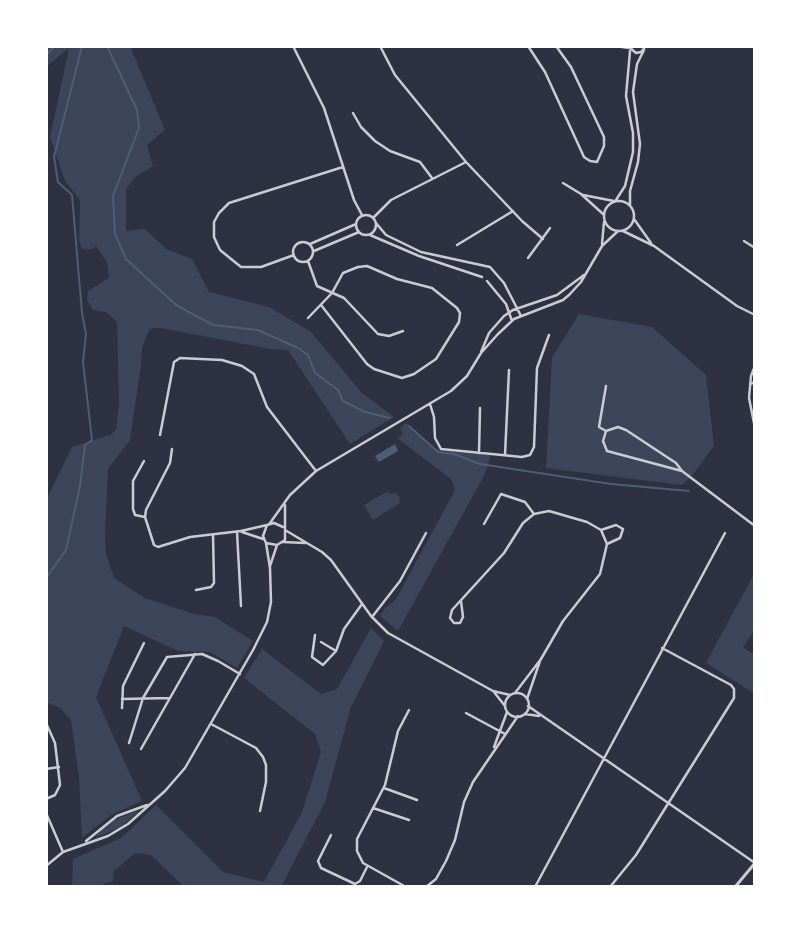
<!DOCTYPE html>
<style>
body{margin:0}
#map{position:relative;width:801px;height:933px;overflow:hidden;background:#2d3142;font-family:"Asap Condensed",sans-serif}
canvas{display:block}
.frame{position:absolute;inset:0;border:48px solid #fff;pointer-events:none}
</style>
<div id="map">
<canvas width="801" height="933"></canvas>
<div class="frame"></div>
</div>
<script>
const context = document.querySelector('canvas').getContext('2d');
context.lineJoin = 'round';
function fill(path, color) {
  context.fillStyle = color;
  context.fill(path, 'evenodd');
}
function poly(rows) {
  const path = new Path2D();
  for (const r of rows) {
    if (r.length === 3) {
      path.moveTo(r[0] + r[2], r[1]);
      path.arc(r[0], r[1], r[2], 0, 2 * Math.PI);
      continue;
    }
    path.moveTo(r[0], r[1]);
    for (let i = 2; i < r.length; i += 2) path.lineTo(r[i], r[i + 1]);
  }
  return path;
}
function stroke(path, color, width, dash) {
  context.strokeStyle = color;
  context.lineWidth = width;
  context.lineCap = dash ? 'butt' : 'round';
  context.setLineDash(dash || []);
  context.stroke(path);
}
const green = poly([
 [46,46,130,46,165,130,147,145,153,166,135,177,126,189,126,231,145,229,166,249,192,259,209,292,269,307,311,332,362,393,394,417,350,444,288,350,270,349,161,328,152,328,148,332,142,348,141,365,130,440,108,469,105,536,106,553,114,578,145,598,194,614,215,617,253,641,237,668,210,652,178,651,124,626,96,697,142,801,111,815,82,838,79,778,71,720,60,708,46,702,46,500,72,447,110,435,116,429,119,404,117,322,106,312,93,310,87,300,88,291,109,278,107,262,96,246,93,249,82,249,79,241,80,200,65,181,50,137,69,48,46,67],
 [579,314,652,327,706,375,714,446,691,477,682,485,546,468,552,357],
 [406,423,435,448,443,451,491,455,485,474,398,631,380,616,385,608,396,599,455,490,451,479,397,438,403,434,400,428],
 [388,491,390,494,395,493,399,496,400,503,373,520,364,505],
 [755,572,755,629,743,647,755,655,755,694,706,663],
 [371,628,384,641,351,707,325,802,281,887,184,887,151,855,135,853,113,872,114,879,112,882,105,883,102,887,72,887,73,859,121,838,156,805,223,872,264,882,302,812,321,752,315,734,244,678,262,649,321,694,337,689],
 [137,811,138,812,121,827,95,838,101,830,114,820]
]);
const water = poly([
 [395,444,398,451,379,462,375,456]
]);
const stream = poly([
 [107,46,137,110,139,128,113,196,115,234,126,259,176,305,213,325,258,330,298,348,308,355,315,373,338,390,343,401,365,412,390,418],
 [46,55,55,46],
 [409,426,438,452,454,454,480,464,611,484,689,491],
 [46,578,66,550,80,486,85,445,92,440,83,362,86,334,82,313,72,195,58,182,54,157,82,46]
]);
const minor = poly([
 [293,46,324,108,354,200,362,215],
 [380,46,395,75,466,162,522,221,543,239],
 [528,46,545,72,584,157,590,161,597,162,604,146,604,137,571,67,556,46],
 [584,46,609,46],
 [615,46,629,48],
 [628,46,636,53,641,52,646,46],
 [353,113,361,127,375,141,390,151,420,162,432,178],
 [563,183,581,194,603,214],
 [583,195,614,201],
 [616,200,625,186,633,152,633,133,626,96,630,51],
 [619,216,15],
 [630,205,630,191,638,162,640,144,633,92,637,64,644,50],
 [366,225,10],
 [373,218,391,200,466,162],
 [634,219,651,243],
 [376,223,386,235,421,252,490,267,504,283,521,316],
 [623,231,654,246,737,306,755,315],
 [370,235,419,256,482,277],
 [744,241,755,248],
 [303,252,10],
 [310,244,356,224],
 [602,244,604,222],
 [457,245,513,211],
 [314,251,359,232],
 [294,255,261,267,241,267,220,250,214,237,214,222,219,213,229,203,343,167],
 [528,258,550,228],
 [308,261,317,286,344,298,378,334,389,336,403,331],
 [487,281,506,304,512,321],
 [308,318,332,293,343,273,358,267,367,266,397,279,432,288,457,308,460,313,459,322,436,359,414,374,402,378,374,369,367,364,321,305],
 [481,352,489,333,504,316,513,310,557,295,584,275],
 [755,366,751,376,749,398,755,428],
 [750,384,755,382],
 [606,386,599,427,606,431],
 [430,404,434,417,435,438,441,449,522,457,530,455,534,447,537,368,549,335],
 [160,435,174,362,180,358,222,360,242,366,254,374,267,407,316,471],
 [172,449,170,463,146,510,145,517,154,545,158,547,190,537,241,531,267,525],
 [479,453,480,408],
 [505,455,509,370],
 [144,461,133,481,133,509,135,515,145,517],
 [682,471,607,451,603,441,606,431,618,427,626,430,676,463,682,471,755,526],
 [270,523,290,495,316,471,451,391,467,376,481,353,498,334,514,319,563,300,569,295,581,282,602,246,618,231],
 [484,524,501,494,525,502,534,514],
 [283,527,274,523,267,525,263,536,266,543,277,545,285,540,285,505],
 [285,530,322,552,331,560,371,616,388,633,493,691,510,695],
 [601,530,616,525,623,529,620,538,607,544],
 [237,532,241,606],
 [242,532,263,539],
 [283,542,305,543],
 [270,566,277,545],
 [196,590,211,587,214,583,213,535],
 [461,601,463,617,460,623,454,623,450,618,452,610,504,553,523,523,534,514,549,511,587,522,601,530,607,544,600,574,563,621,541,659,515,693],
 [372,617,400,581,426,533],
 [315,635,312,657,323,665,336,651,344,629,362,604],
 [321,642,336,651],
 [494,692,505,706],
 [517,705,12],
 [122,699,170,698],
 [527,699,540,661],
 [528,706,755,863],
 [122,708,123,686,144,643],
 [466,713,505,734],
 [525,714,539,716],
 [46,723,55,743,60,785,55,795,46,799],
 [211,724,256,748,263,757,266,765,266,782,260,811],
 [129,743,143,698,167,657,202,654,218,661,240,674],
 [494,747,507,712],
 [141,749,195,654],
 [46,769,59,767],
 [384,788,417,800],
 [373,808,409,820],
 [46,813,63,852],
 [331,835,318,861,321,868,355,884,360,881,367,867],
 [86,841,117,816,147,805],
 [46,866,63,852,108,836,128,824,165,791,185,768,253,650,267,622,271,602,270,568,266,543],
 [406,887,363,863,357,851,357,839,385,785,398,731,409,710],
 [426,887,436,879,446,861,455,840,464,802,473,782,518,716],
 [535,887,725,533],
 [610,887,636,855,734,698,734,689,731,685,662,648]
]);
const tertiary = poly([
 [735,887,755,863]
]);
fill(green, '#3c4559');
fill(water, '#4f5d75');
stroke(stream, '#4f5d75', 2);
stroke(minor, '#caccd0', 2.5);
stroke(tertiary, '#caccd0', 3);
</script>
